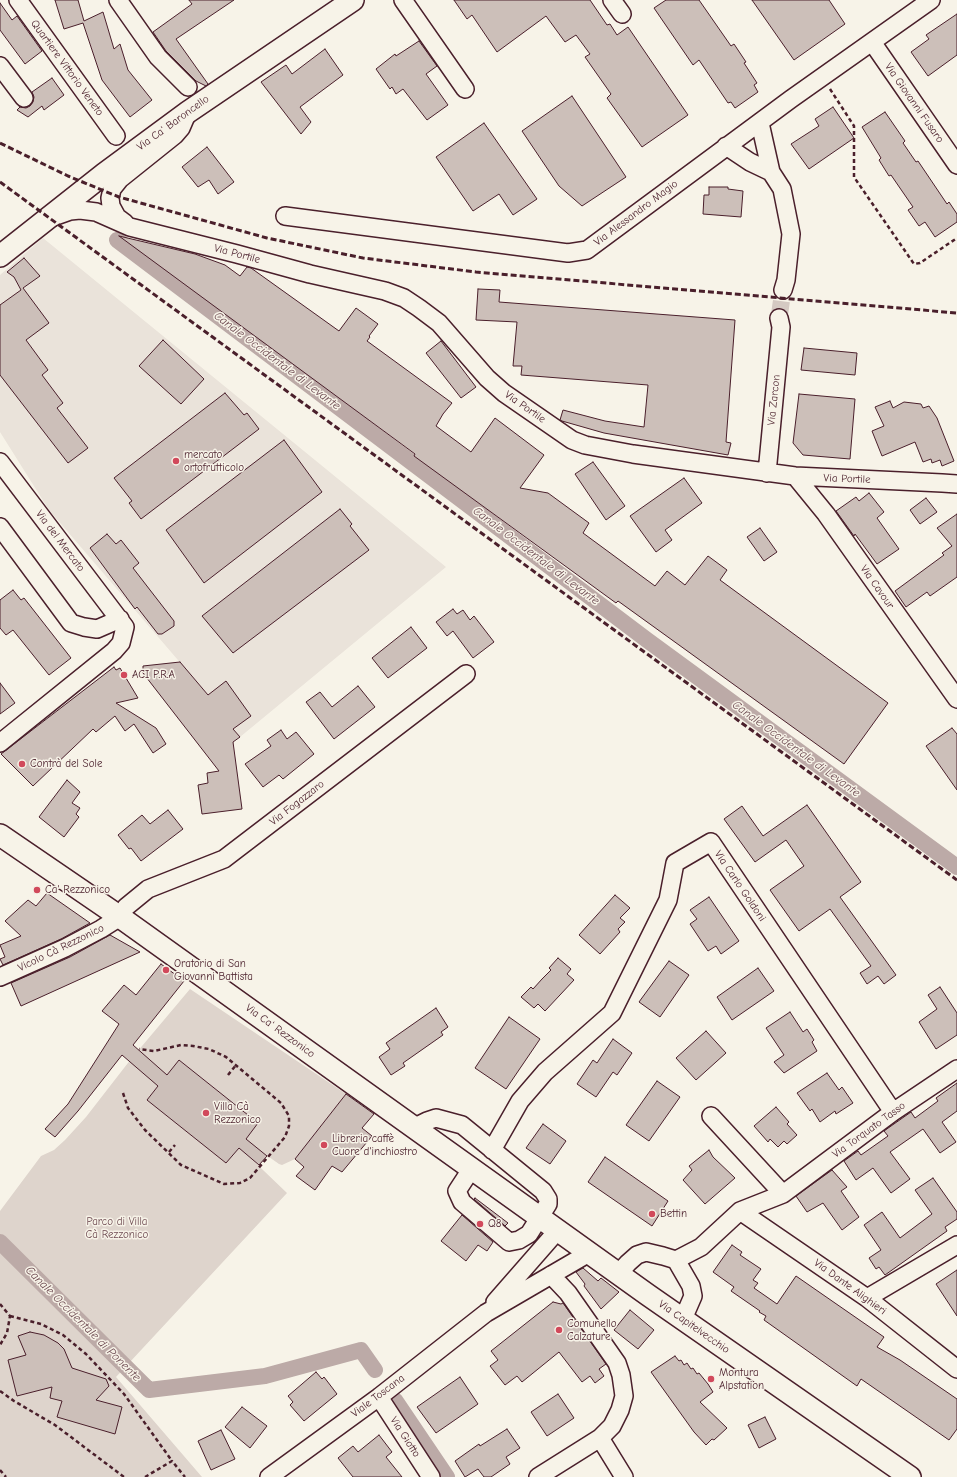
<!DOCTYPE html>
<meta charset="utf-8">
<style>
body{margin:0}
canvas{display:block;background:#f7f3e8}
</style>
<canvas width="957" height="1477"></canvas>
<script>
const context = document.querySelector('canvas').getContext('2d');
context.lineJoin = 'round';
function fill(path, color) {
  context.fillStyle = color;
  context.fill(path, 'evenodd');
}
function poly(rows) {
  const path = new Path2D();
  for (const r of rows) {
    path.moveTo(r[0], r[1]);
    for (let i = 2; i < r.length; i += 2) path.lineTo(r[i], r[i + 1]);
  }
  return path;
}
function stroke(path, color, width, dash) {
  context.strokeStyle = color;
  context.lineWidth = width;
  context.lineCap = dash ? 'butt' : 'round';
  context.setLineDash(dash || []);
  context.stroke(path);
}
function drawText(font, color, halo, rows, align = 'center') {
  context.font = font + ' "Comic Neue",sans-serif';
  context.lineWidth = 3;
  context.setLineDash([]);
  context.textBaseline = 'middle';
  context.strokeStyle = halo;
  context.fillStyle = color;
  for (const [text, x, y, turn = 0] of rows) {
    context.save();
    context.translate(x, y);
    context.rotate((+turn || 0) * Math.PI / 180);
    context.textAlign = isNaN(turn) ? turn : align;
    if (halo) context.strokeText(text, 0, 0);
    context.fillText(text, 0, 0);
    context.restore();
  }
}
const built = poly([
 [43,238,446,567,240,737,208,695,49,510,0,432,0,275]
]);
const green = poly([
 [190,989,346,1094,295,1159,282,1165,279,1164,245,1140,258,1123,179,1060,166,1076,148,1058,137,1052],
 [131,1059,160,1083,147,1100,226,1163,239,1147,287,1193,116,1377,202,1477,0,1477,0,1211,41,1156,54,1150,65,1140,86,1117]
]);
const canal = poly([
 [117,240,647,640,957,867],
 [0,1242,149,1390,265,1376,361,1350,375,1370],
 [395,1400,447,1477]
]);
const building = poly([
 [55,0,78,0,84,21,103,12,114,49,120,44,128,70,152,100,130,117,102,80,83,23,64,29,55,0],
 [189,0,234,0,176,39,208,84,206,86,196,81,166,51,153,32,192,4,189,0],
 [454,0,590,0,607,25,610,24,617,35,628,27,688,115,642,147,607,98,611,94,585,57,590,54,576,35,565,42,546,16,497,52,472,15,467,19,454,0],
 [666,0,699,0,731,46,734,44,746,62,744,63,757,83,754,85,758,92,735,108,731,102,728,103,699,60,693,65,654,8,666,0],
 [752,0,829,0,845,24,794,60,752,0],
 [0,3,12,20,17,16,42,51,25,64,0,30,0,3],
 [957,14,957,55,928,76,911,52,929,39,926,35,957,14],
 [419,41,437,66,426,74,448,105,427,120,403,89,396,94,392,87,390,89,376,69,395,54,396,56,419,41],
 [325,49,343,75,300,107,311,122,301,134,261,82,286,65,292,74,325,49],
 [52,78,64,95,44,110,42,106,28,117,17,110,20,107,26,108,30,106,33,102,34,97,32,92,52,78],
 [572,96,626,177,582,206,559,186,522,131,572,96],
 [833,107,854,138,809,169,791,144,819,126,815,119,833,107],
 [885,112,905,141,903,143,916,162,918,161,947,204,949,202,957,214,957,222,935,237,925,222,919,226,908,210,913,207,891,175,889,176,879,160,881,158,862,127,885,112],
 [484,123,537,199,513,215,499,194,473,211,436,157,484,123],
 [207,147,234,182,218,194,209,180,198,187,182,167,207,147],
 [709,187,728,187,728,189,743,191,741,217,703,214,704,195,709,195,709,187],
 [119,236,195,254,225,265,240,276,247,267,251,268,339,331,356,308,378,324,369,336,370,337,367,341,452,403,443,414,436,426,471,452,495,418,544,455,520,488,548,493,589,523,583,533,655,586,667,571,685,585,708,556,727,570,720,580,888,703,844,764,618,601,616,603,414,456,415,454,119,236],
 [24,258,40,276,23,288,49,323,26,340,48,370,42,375,63,403,57,408,88,448,68,463,0,375,0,305,21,290,14,277,7,272,24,258],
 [478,289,500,290,499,302,735,320,726,442,731,443,728,455,604,433,562,421,560,420,563,410,605,421,644,427,648,385,521,375,522,366,513,366,517,322,476,320,478,289],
 [163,340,204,379,181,404,139,366,163,340],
 [441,341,476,387,461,398,426,353,441,341],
 [804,348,857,353,855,375,801,370,804,348],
 [225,393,244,415,247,413,259,429,141,519,129,503,132,501,114,478,225,393],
 [799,394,855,399,850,459,803,455,793,443,799,394],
 [890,401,893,408,904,402,921,404,923,408,929,406,937,418,954,461,942,466,940,460,932,463,931,459,923,462,915,442,882,456,872,431,884,426,875,407,890,401],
 [284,440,322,492,204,583,166,530,284,440],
 [593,462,625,506,606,520,575,474,593,462],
 [684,478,702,503,665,530,672,540,656,552,630,516,684,478],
 [869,493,884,512,877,518,899,549,877,564,855,534,854,536,836,511,856,497,859,501,869,493],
 [926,498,937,512,920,524,910,510,926,498],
 [340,509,352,524,350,526,369,550,233,653,202,616,340,509],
 [957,514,957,577,930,596,927,592,906,607,895,591,944,555,942,553,952,546,937,528,957,514],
 [760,528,777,552,764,561,747,537,760,528],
 [107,534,116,544,121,540,139,563,133,568,174,621,174,626,162,634,158,634,137,607,135,609,90,548,107,534],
 [13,590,21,600,24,598,71,658,49,675,13,630,6,635,0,628,0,600,13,590],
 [453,609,457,614,463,610,470,620,474,616,494,642,473,658,453,631,447,636,436,622,453,609],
 [411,627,427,648,388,678,372,658,411,627],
 [180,662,208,695,226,681,251,716,233,729,240,737,233,742,242,809,202,814,198,785,208,783,207,773,219,771,143,673,143,666,180,662],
 [114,667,116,670,120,668,138,698,116,703,156,728,166,744,153,753,134,724,125,731,115,716,96,732,93,729,33,786,1,754,114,667],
 [0,683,15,703,0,714,0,683],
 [358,686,375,707,334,739,306,702,320,692,332,707,358,686],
 [952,728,957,734,957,790,926,746,952,728],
 [281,730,287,739,296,732,314,754,283,779,279,775,263,787,245,764,271,746,267,740,281,730],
 [67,780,80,792,72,803,80,808,76,814,79,817,64,837,39,817,67,780],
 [807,805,861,882,840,897,896,975,884,984,878,976,867,984,860,973,871,966,830,909,799,931,770,890,804,866,786,840,755,862,724,819,742,806,763,836,807,805],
 [168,810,183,829,141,861,131,848,129,849,118,835,142,815,150,824,168,810],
 [47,893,90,923,61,939,3,965,0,959,5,957,0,945,21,936,5,921,28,900,36,906,47,893],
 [615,895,630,908,620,918,625,922,618,929,620,932,600,954,579,935,615,895],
 [709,897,739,941,721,954,716,946,708,951,690,924,697,919,690,910,709,897],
 [110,935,140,952,21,1006,11,983,70,957,110,935],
 [558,958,571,969,567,974,574,980,545,1011,538,1004,534,1008,521,997,531,987,533,989,542,979,551,970,549,968,558,958],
 [669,961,689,975,660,1017,639,1002,669,961],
 [161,964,184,981,133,1045,167,1075,179,1060,258,1123,246,1139,267,1156,259,1165,239,1148,226,1163,147,1100,158,1086,122,1055,78,1111,55,1137,45,1129,68,1104,119,1024,102,1011,124,985,136,995,161,964],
 [758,968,774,991,732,1020,717,997,758,968],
 [940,987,957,1013,957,1035,936,1049,919,1022,937,1009,928,995,940,987],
 [436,1008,448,1027,441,1032,443,1035,403,1063,405,1066,391,1075,379,1057,390,1049,386,1043,436,1008],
 [790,1012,803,1032,807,1029,814,1040,812,1042,817,1051,784,1073,774,1062,784,1055,766,1028,790,1012],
 [509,1017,540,1039,506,1089,475,1068,509,1017],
 [706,1031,726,1053,696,1080,676,1058,706,1031],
 [613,1039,632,1053,617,1075,613,1072,596,1097,577,1084,593,1060,597,1063,613,1039],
 [827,1073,839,1090,842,1087,853,1103,836,1114,835,1111,820,1122,812,1109,810,1111,797,1093,827,1073],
 [657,1081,680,1097,649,1141,626,1125,657,1081],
 [957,1083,957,1111,942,1122,956,1142,940,1153,923,1129,890,1152,910,1179,891,1193,873,1168,856,1180,844,1161,858,1151,861,1155,888,1136,884,1131,911,1112,915,1118,938,1101,936,1098,957,1083],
 [346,1094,374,1114,362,1128,372,1136,342,1172,332,1166,315,1190,296,1176,304,1167,295,1159,346,1094],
 [776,1107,789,1122,787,1124,797,1135,787,1144,784,1141,778,1147,770,1139,768,1142,754,1126,776,1107],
 [543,1124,566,1141,550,1164,526,1148,543,1124],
 [709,1150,713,1157,735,1178,705,1204,683,1180,692,1170,689,1166,709,1150],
 [605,1157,668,1201,652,1226,588,1182,605,1157],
 [832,1170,847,1187,841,1191,859,1217,842,1230,823,1203,807,1212,796,1196,832,1170],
 [933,1178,957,1212,957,1219,945,1227,947,1231,885,1275,879,1267,876,1269,869,1258,881,1250,864,1225,882,1212,900,1238,932,1214,915,1190,933,1178],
 [475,1198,508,1223,505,1226,474,1199,475,1198],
 [462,1215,493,1242,487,1251,478,1245,466,1261,441,1241,462,1215],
 [732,1245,742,1252,740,1255,761,1269,753,1280,758,1283,754,1288,777,1304,796,1276,884,1337,877,1347,900,1360,957,1399,957,1429,949,1440,861,1379,857,1386,764,1320,766,1316,759,1312,760,1311,731,1291,734,1287,713,1272,732,1245],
 [583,1268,598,1281,601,1278,619,1292,601,1309,584,1286,585,1284,576,1272,583,1268],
 [957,1270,957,1316,936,1284,957,1270],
 [553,1302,561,1304,563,1303,606,1364,599,1369,604,1376,595,1383,590,1376,582,1382,559,1352,522,1382,517,1376,505,1385,490,1366,498,1360,491,1351,553,1302],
 [630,1310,654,1330,638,1349,614,1330,630,1310],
 [30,1332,44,1335,58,1343,64,1349,72,1368,106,1379,109,1386,96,1400,122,1407,115,1434,57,1417,62,1401,50,1398,52,1387,17,1396,8,1360,26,1355,18,1336,30,1332],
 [675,1356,679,1361,681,1360,684,1365,687,1363,691,1369,693,1368,697,1374,699,1373,708,1384,713,1392,700,1402,727,1428,714,1440,712,1439,706,1445,694,1432,651,1372,675,1356],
 [316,1372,322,1379,324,1377,337,1394,304,1421,290,1405,293,1402,288,1396,316,1372],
 [460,1377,478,1404,436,1433,417,1407,460,1377],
 [558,1394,574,1418,547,1436,531,1412,558,1394],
 [242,1407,267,1426,250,1448,225,1427,242,1407],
 [765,1417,776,1439,759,1448,748,1425,765,1417],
 [507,1429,520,1448,506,1457,510,1464,491,1477,484,1477,478,1469,465,1477,455,1461,479,1444,480,1446,507,1429],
 [221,1430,235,1459,211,1470,198,1441,221,1430],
 [379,1435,392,1452,386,1457,402,1477,353,1477,338,1458,353,1446,358,1452,379,1435]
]);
const minorTunnel = poly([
 [779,318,783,290]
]);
const path = poly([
 [830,89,854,126,854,177,914,264,920,263,957,238],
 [228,1075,236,1065],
 [123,1093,128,1108,145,1130,181,1165,224,1184,240,1183,250,1178,285,1137,289,1126,289,1116,281,1103,226,1057,209,1049,193,1046,181,1045,154,1051,139,1049],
 [169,1152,175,1145],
 [0,1304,10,1316,7,1333,0,1345],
 [10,1316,41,1324,63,1335,86,1354,124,1394,172,1461],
 [0,1391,14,1401,55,1425,124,1477],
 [0,1470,6,1477],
 [145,1477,172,1461,185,1477]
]);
const minor = poly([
 [18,0,116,136],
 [118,0,158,57,188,87],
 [403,0,465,89],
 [612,0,622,14],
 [872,42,957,165],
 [0,66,24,98],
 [760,123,771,172,782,189,791,234,786,280,783,290],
 [726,146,750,162,771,172],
 [285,216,568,253,587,250,791,99,931,0],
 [53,217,70,211,80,210,96,212,130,227,237,254,310,274,385,291,404,298,419,308,439,323,487,378,504,393,572,440,585,445,633,454,795,476,942,483,957,484],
 [125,223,117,217,111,206,110,198,112,189,120,179,175,135,181,128,187,114],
 [0,462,125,627,121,643,114,651,0,743],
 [767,473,781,327,779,318],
 [795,476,826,514,957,699],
 [0,527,71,623,84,627,97,629,120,619],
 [0,977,65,948,101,929,120,917,126,907,148,889,224,859,466,674],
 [711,1116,783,1194],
 [415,1127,427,1121,436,1118,462,1125,543,1191,548,1199,548,1204,529,1234,519,1240,509,1242,462,1202,457,1191,472,1168],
 [492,1150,520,1101,545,1072,612,1013,668,900,675,863,711,842,893,1112],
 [740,1211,867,1298,957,1369],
 [676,1260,691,1286,693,1296,683,1319],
 [618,1274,628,1263,637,1255,646,1252,663,1256,676,1260,701,1247,740,1211,783,1194,893,1112,957,1069],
 [551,1275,568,1293,617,1363,621,1375,624,1396,620,1410,612,1426,600,1438],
 [867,1298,957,1245],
 [495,1302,558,1230],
 [379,1397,431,1477],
 [269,1477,379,1397,486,1313,589,1253],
 [538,1477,600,1438,624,1477]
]);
const major = poly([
 [0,256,104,174,188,112,353,0],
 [0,835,120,917,648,1295,910,1477]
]);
const rail = poly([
 [0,143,68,176,119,197,267,238,363,258,476,272,957,313],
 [0,182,957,880]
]);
const markers = [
 [176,461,4,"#d1495b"],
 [124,675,4,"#d1495b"],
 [22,764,4,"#d1495b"],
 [37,890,4,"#d1495b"],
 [166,970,4,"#d1495b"],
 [206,1113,4,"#d1495b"],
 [324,1145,4,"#d1495b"],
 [652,1214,4,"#d1495b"],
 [480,1224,4,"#d1495b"],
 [559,1330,4,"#d1495b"],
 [711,1379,4,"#d1495b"]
];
const streetNames = [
 ["Quartiere Vittorio Veneto",67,68,54],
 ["Via Giovanni Fusaro",914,103,55],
 ["Via Ca' Baroncello",173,123,-36],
 ["Via Alessandro Magio",636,213,-37],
 ["Via Portile",237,254,15],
 ["Via Zarcon",774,400,-84],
 ["Via Portile",525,407,35],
 ["Via Portile",847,479,2],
 ["Via del Mercato",60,541,53],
 ["Via Cavour",877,587,55],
 ["Via Fogazzaro",297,803,-38],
 ["Via Carlo Goldoni",740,886,56],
 ["Vicolo Cà Rezzonico",61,948,-26],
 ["Via Ca' Rezzonico",280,1031,36],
 ["Via Torquato Tasso",869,1130,-36],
 ["Via Dante Alighieri",850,1287,36],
 ["Via Capitelvecchio",694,1327,35],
 ["Viale Toscana",378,1396,-37],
 ["Via Giotto",405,1437,57]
];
const poiNames = [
 ["mercato",184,455],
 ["ortofrutticolo",184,468],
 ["ACI P.R.A",132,675],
 ["Contrà del Sole",30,764],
 ["Ca' Rezzonico",45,890],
 ["Oratorio di San",174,964],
 ["Giovanni Battista",174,977],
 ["Villa Cà",214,1107],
 ["Rezzonico",214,1120],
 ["Libreria caffè",332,1139],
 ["Cuore d'inchiostro",332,1152],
 ["Bettin",660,1214],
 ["Q8",488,1224],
 ["Comunello",567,1324],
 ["Calzature",567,1337],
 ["Montura",719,1373],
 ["Alpstation",719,1386]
];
const parkNames = [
 ["Parco di Villa",117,1222],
 ["Cà Rezzonico",117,1235]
];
const waterNames = [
 ["Canale Occidentale di Levante",277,361,37],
 ["Canale Occidentale di Levante",536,556,37],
 ["Canale Occidentale di Levante",796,749,36],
 ["Canale Occidentale di Ponente",83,1324,45]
];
fill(built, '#eae3da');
fill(green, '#ded4cc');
stroke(canal, '#bcaaa7', 16);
fill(building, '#ccbfb9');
stroke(building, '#4a1f2b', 1);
stroke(minorTunnel, '#d4c9c2', 17, [17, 8]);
stroke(minor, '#4a1f2b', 20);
stroke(major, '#4a1f2b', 24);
stroke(path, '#4a1f2b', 2.5, [4, 3]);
stroke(minor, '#f7f3e8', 17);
stroke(major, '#f7f3e8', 21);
stroke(rail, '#4a1f2b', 3, [6, 3]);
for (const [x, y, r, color] of markers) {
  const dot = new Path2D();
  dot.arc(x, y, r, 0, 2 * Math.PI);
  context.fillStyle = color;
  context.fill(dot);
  stroke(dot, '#f7f3e8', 1.5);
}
drawText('11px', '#4a1f2b', '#f7f3e8', streetNames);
drawText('11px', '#4a1f2b', '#f7f3e8', poiNames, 'left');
drawText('11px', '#6f4c53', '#f7f3e8', parkNames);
drawText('italic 12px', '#6c4950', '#f7f3e8', waterNames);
</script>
